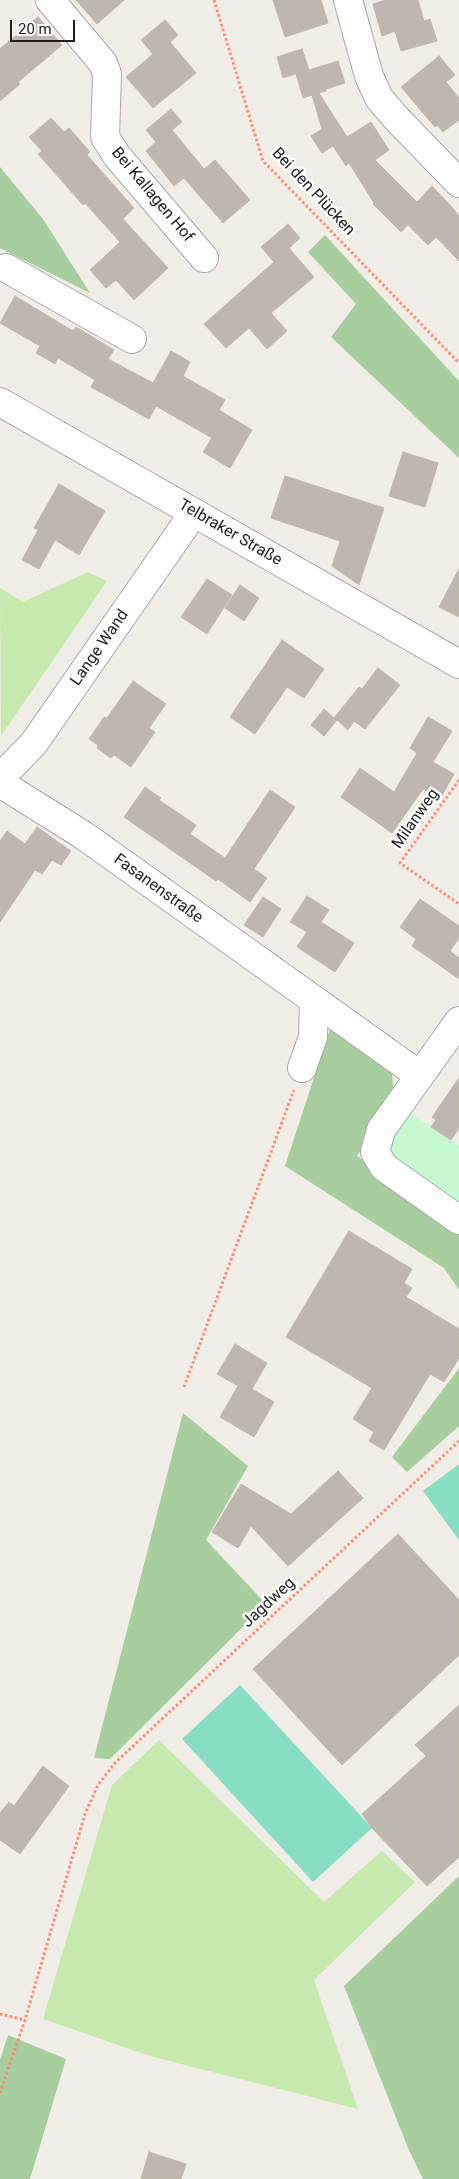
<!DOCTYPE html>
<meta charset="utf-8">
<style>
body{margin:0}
#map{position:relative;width:459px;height:2179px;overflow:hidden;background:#f1eee7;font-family:Roboto,sans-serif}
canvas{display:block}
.scale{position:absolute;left:10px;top:20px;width:65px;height:22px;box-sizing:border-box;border:2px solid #202020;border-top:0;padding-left:6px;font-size:15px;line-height:18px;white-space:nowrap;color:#202020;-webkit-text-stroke:4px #fff;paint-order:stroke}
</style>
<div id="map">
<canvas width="459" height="2179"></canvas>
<div class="scale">20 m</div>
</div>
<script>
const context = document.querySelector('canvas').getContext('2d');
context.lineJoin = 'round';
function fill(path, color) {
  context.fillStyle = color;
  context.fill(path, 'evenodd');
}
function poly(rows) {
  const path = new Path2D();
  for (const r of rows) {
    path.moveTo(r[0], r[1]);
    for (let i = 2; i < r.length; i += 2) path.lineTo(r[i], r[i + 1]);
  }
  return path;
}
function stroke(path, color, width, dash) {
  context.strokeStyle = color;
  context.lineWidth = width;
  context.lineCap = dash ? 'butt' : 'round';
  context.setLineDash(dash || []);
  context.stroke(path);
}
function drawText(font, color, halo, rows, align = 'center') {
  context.font = font + ' Roboto,sans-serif';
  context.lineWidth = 5;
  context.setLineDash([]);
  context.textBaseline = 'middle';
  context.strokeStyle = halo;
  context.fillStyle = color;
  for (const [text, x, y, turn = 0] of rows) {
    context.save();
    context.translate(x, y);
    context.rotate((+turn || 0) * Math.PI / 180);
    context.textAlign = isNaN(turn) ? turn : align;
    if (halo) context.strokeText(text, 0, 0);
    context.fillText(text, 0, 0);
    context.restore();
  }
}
const grass = poly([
 [88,572,107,581,1,736,0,588,23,602],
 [159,1740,324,1902,382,1851,415,1882,314,1980,358,2109,150,2056,43,2019,112,1785]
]);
const forest = poly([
 [0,167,43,219,90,293,0,248],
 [325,235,459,381,459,458,331,337,356,304,308,252],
 [330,1029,392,1073,394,1098,357,1156,459,1235,459,1290,444,1268,285,1166],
 [459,1368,459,1426,407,1472,392,1457],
 [183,1413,248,1466,206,1540,266,1604,110,1759,94,1758],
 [459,1876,459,2179,423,2179,408,2148,344,1986],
 [8,2035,66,2059,30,2179,0,2179,0,2060]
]);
const park = poly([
 [398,1105,459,1145,459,1212,384,1167]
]);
const pitch = poly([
 [459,1464,459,1540,423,1491],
 [240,1685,372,1828,313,1882,182,1739]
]);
const building = poly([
 [76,0,124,0,97,24,76,0],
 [273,0,321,0,328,23,285,37,273,0],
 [386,0,418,0,424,21,430,19,437,41,401,51,395,31,382,36,373,4,386,0],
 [38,17,62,45,18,82,20,84,0,101,0,49,38,17],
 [165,20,178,35,170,42,196,73,153,108,126,77,153,54,141,40,165,20],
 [302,49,309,70,283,78,277,57,302,49],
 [439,56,455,75,446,82,459,98,459,120,443,132,437,125,435,127,401,87,439,56],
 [338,61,345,83,326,89,326,91,319,93,347,137,371,122,389,150,375,160,417,202,432,186,450,205,459,216,459,261,436,237,428,245,408,225,401,232,373,204,374,203,349,163,346,166,333,146,322,153,311,136,322,129,312,95,303,98,296,74,338,61],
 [171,109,182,122,172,130,204,169,215,160,250,200,223,223,184,178,174,186,146,151,156,142,146,130,171,109],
 [51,118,64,132,69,128,90,152,87,155,134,208,123,219,168,268,134,300,116,280,106,288,90,270,120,242,85,203,83,205,38,154,42,151,29,137,51,118],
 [288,224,300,238,289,248,314,277,271,313,287,331,267,349,249,328,226,348,204,324,274,262,261,247,288,224],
 [15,296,73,331,76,327,114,350,108,359,153,383,171,351,190,362,183,376,225,400,219,410,252,430,230,468,203,452,212,438,156,406,149,419,91,387,95,380,58,358,55,364,36,353,40,346,0,323,15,296],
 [403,452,438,463,425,507,389,496,403,452],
 [285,476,384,508,359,585,332,566,340,541,271,518,285,476],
 [59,484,105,511,79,555,55,540,39,569,22,560,38,530,34,528,59,484],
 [459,569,459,617,439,607,459,569],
 [207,579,232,595,207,634,181,617,207,579],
 [240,585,259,598,244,621,225,608,240,585],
 [282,640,324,669,304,698,287,687,255,734,230,717,282,640],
 [378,668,400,685,365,729,354,721,348,730,337,720,324,736,311,725,324,709,334,718,359,687,362,689,378,668],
 [133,681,166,704,149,728,155,732,131,767,114,755,111,758,97,748,98,745,89,739,104,717,107,718,133,681],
 [428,717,452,731,433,762,454,774,440,799,423,789,392,833,341,797,360,768,394,792,417,753,410,748,428,717],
 [145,787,161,798,159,800,196,825,190,834,225,858,270,790,295,807,254,869,267,878,250,902,218,879,216,881,124,817,145,787],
 [37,827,71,851,61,865,52,860,42,874,35,870,0,922,0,841,7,831,25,844,37,827],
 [307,896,329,910,321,922,354,943,335,972,297,947,307,932,290,922,307,896],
 [263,897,281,909,263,937,244,925,263,897],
 [420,899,459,926,459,938,450,951,459,958,459,979,412,946,416,939,400,927,420,899],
 [459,1078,459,1128,451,1140,431,1127,436,1120,432,1117,459,1078],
 [349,1231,412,1269,404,1283,412,1288,406,1297,459,1329,459,1358,444,1382,430,1374,384,1450,369,1441,374,1432,353,1419,372,1388,286,1337,349,1231],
 [235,1344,267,1363,252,1389,274,1402,254,1437,220,1417,238,1386,217,1374,235,1344],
 [338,1471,363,1498,288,1566,251,1526,238,1548,212,1532,241,1484,291,1514,338,1471],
 [398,1534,459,1600,459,1655,342,1765,253,1669,398,1534],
 [459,1705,459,1857,427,1886,372,1828,362,1814,426,1756,415,1745,459,1705],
 [43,1766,69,1786,20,1854,0,1840,0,1813,9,1802,14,1806,43,1766],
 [149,2152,186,2164,181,2179,141,2179,149,2152]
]);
const path = poly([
 [214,0,263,161,459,363],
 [459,780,400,863,459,904],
 [184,1387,294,1090],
 [0,2014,25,2020],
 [0,2093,25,2020,85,1814,98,1785,115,1763,459,1441]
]);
const minor = poly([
 [50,0,103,63,107,74,105,137,117,156,204,258],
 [348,0,369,76,379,98,396,118,459,183],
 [6,268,132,339],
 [0,402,459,664],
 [0,778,34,743,184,527,193,512],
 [0,783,83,835,314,1000,313,1037,302,1068],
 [314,1000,419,1075],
 [459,1021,381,1130,375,1152,384,1167,459,1220]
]);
const streetNames = [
 ["Bei den Plücken",313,192,47],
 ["Bei Kallagen Hof",152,195,50],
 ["Telbraker Straße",230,533,30],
 ["Lange Wand",100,648,-55],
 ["Milanweg",416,819,-55],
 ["Fasanenstraße",158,889,36],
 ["Jagdweg",269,1603,-43]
];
fill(grass, '#c6e9ae');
fill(forest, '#a7cf9d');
fill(park, '#c6f9cf');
fill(pitch, '#87dec4');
fill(building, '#bdb7b0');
stroke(building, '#c2b7a9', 1);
stroke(minor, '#a7a7a7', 30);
stroke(path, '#f88b71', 3, [2.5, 2.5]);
stroke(minor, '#fff', 28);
drawText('16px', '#202020', '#fff', streetNames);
</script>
